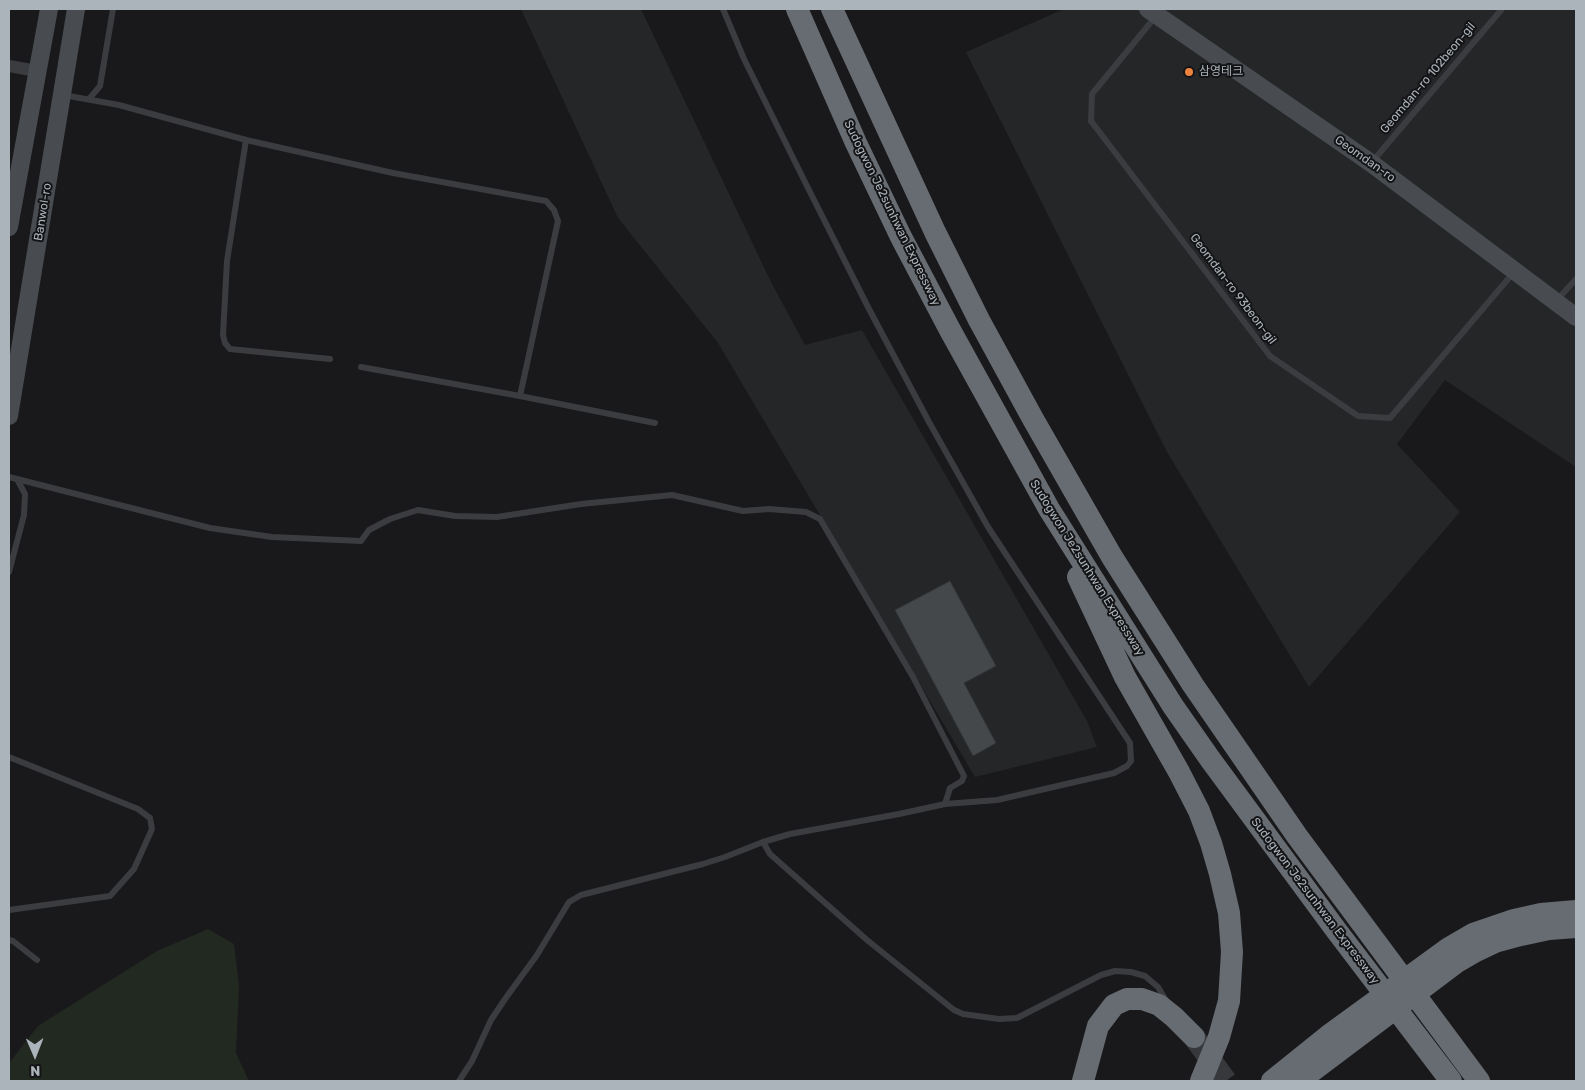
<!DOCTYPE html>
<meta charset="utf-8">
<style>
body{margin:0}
#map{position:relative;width:1585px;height:1090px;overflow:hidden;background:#19191b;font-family:Rubik,sans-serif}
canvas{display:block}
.frame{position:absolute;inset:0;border:10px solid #abb4ba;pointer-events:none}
.north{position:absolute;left:10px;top:1030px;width:50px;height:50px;-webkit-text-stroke:4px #141416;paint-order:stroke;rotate:179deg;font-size:14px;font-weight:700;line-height:20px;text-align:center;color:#abb4ba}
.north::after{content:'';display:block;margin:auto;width:18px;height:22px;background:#abb4ba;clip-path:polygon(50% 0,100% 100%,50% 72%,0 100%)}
</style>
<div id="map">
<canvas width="1585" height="1090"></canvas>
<div class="frame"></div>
<div class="north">N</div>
</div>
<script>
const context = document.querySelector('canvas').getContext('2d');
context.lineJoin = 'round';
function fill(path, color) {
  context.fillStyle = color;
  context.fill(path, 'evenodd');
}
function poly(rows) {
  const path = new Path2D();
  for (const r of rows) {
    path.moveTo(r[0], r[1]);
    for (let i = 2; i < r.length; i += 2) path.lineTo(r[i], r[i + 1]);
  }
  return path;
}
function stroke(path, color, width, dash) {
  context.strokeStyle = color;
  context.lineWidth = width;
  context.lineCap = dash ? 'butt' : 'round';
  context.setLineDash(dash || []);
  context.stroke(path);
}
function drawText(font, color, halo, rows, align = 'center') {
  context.font = font + ' Rubik,"Noto Sans KR",sans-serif';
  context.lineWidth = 4;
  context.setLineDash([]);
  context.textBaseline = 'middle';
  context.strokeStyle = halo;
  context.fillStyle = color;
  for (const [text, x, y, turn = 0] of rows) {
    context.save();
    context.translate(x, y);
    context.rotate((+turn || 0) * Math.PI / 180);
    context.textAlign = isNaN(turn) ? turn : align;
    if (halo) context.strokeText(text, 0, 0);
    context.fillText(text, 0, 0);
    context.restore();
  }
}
const built = poly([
 [521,9,641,9,771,282,805,345,862,330,1087,721,1097,747,975,777,718,343,618,218],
 [1064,9,1576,9,1576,467,1445,380,1397,444,1460,512,1309,687,1167,452,966,52]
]);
const green = poly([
 [208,929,234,944,239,985,236,1053,249,1081,9,1081,9,1063,38,1026,157,951]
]);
const building = poly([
 [950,581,996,666,964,683,996,743,973,756,895,610,950,581]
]);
const motorwayTunnel = poly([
 [1194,1037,1226,1081]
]);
const service = poly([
 [1156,16,1092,94,1091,121,1270,356,1358,416,1390,418,1514,272],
 [63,95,119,105,246,140,393,173,546,201,554,210,558,221,520,396,361,367],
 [89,99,100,86,113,9],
 [246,140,227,261,223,335,225,343,230,349,330,359],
 [1372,162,1502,9],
 [1557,300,1576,279],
 [520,396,655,423],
 [9,477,210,528,272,537,361,541,369,530,390,519,418,510,455,516,497,517,581,504,672,495,743,511,769,509,806,512,820,519,913,677,964,776,962,781,950,788,945,804],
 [9,572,24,515,25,494,17,479],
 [9,757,138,809,150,818,152,829,134,869,110,896,9,910],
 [763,842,770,854,867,940,954,1010,963,1014,999,1019,1017,1018,1101,975,1115,971,1131,972,1145,976,1158,987,1167,1002],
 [9,940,13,941,37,960],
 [459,1081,472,1061,491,1020,505,999,537,955,569,902,581,895,703,864,725,857,763,842,790,834,899,814,945,804,997,800,1114,773,1127,766,1131,761,1130,743,988,527,929,422,869,309,808,188,744,59,723,9]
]);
const minor = poly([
 [9,66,37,71]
]);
const secondary = poly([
 [1148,9,1371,163,1576,317],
 [9,227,49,9],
 [9,416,76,9]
]);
const motorway = poly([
 [797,9,856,143,901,237,950,330,1049,509,1173,706,1210,759,1336,930,1451,1081],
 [832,9,935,232,979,320,1033,419,1112,557,1193,685,1297,836,1479,1081],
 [1078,577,1125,677,1179,772,1199,811,1211,843,1220,874,1229,913,1232,952,1229,1001,1219,1037,1201,1081],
 [1083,1081,1098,1026,1114,1005,1127,999,1142,999,1159,1005,1174,1017,1194,1037],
 [1272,1081,1328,1036,1449,948,1473,934,1514,920,1541,914,1576,911],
 [1299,1081,1457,962,1476,951,1495,942,1521,935,1549,929,1576,927]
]);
const markers = [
 [1189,72,5,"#ed823e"]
];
const poiNames = [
 ["삼영테크",1199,72]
];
const streetNames = [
 ["Geomdan-ro 102beon-gil",1428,78,-50],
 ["Geomdan-ro",1365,159,35],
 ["Banwol-ro",43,212,-81],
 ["Sudogwon Je2sunhwan Expressway",892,213,64],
 ["Geomdan-ro 93beon-gil",1233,289,53],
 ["Sudogwon Je2sunhwan Expressway",1087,568,58],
 ["Sudogwon Je2sunhwan Expressway",1315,901,53]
];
fill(built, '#252628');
fill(green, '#222921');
fill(building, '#45484b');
stroke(building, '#333437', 1);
stroke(motorwayTunnel, '#36383b', 22, [22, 11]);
stroke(service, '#3a3c40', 6);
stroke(minor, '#3a3c40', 12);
stroke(secondary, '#484c50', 18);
stroke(motorway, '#666c71', 22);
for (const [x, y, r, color] of markers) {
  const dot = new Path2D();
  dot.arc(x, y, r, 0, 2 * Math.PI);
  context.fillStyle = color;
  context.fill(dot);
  stroke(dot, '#141416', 2);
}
drawText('12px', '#abb4ba', '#141416', poiNames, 'left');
drawText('12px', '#abb4ba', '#141416', streetNames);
</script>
